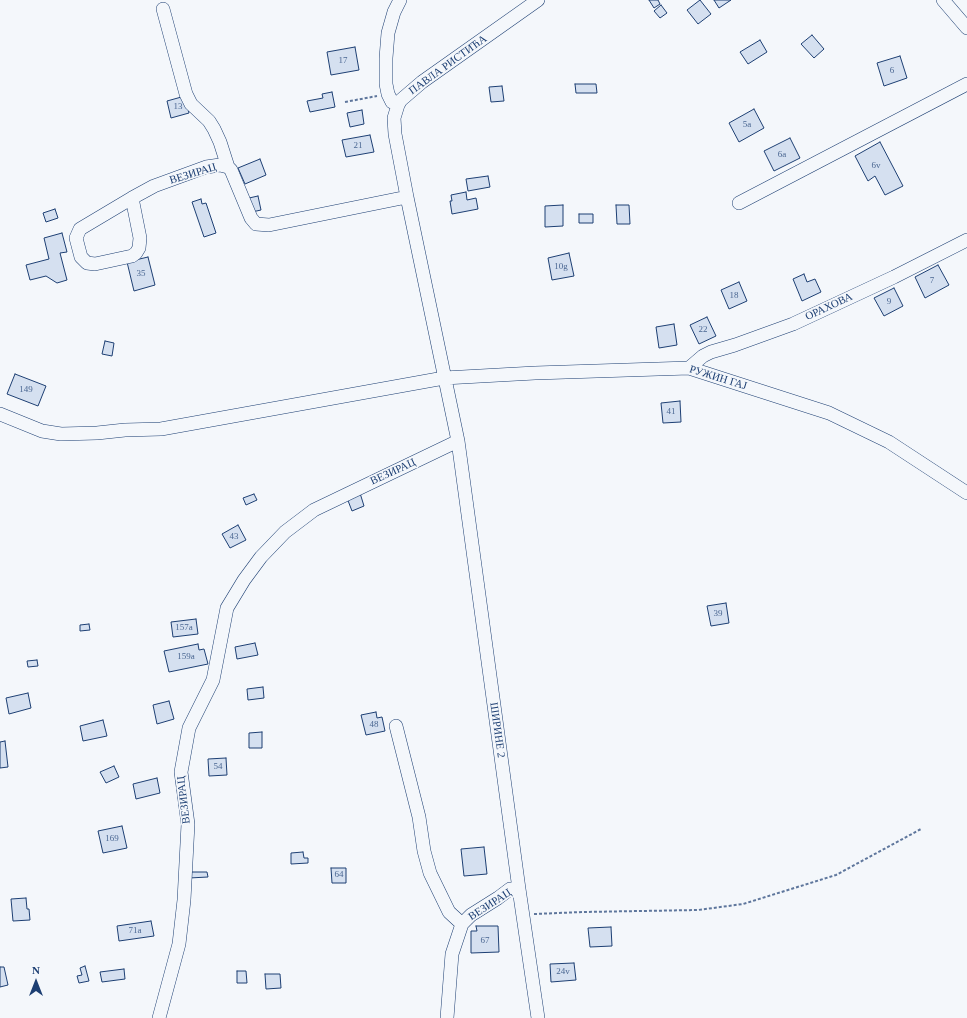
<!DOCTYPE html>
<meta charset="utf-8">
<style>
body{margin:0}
#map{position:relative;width:967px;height:1018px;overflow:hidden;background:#f4f7fb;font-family:"Times New Roman",serif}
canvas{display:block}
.north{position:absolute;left:16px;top:962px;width:40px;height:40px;-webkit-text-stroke:3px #f4f7fb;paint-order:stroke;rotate:0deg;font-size:11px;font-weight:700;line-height:16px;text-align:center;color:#1d3f73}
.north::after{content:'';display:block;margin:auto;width:14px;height:18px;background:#1d3f73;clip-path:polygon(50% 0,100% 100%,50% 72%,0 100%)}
</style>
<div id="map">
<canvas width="967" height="1018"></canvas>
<div class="north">N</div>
</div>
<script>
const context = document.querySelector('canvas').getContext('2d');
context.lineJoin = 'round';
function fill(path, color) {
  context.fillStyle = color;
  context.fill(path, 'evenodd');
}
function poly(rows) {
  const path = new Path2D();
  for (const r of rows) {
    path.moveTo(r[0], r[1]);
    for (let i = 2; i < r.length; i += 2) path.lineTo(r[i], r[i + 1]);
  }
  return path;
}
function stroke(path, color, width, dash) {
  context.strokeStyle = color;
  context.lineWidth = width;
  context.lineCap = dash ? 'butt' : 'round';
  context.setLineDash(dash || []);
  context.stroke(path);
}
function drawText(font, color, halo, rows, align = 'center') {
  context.font = font + ' "Times New Roman",serif';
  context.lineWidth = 3;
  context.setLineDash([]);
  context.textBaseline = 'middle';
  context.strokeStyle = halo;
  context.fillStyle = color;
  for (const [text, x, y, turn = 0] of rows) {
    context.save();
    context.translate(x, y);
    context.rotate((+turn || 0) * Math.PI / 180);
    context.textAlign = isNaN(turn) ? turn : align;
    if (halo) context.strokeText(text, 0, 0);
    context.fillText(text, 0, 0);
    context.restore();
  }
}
const building = poly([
 [649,0,658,0,660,4,654,8,649,0],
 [700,0,711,14,698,24,687,10,700,0],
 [714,0,731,0,719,8,714,0],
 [661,5,667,13,660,18,654,11,661,5],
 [812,35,824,49,814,58,801,44,812,35],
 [760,40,767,52,748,64,740,52,760,40],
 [355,47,359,70,331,75,327,52,355,47],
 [900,56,907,78,884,86,877,63,900,56],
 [575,84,596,84,597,93,576,93,575,84],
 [502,86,504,101,491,102,489,87,502,86],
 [332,92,335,107,310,112,307,101,323,98,322,94,332,92],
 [185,96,189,113,171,118,167,101,185,96],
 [754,109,764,128,739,142,729,123,754,109],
 [362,110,364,124,350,127,347,113,362,110],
 [370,135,374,152,346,157,342,140,370,135],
 [790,138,800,158,774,171,764,151,790,138],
 [880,142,903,186,885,195,875,176,868,181,855,156,880,142],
 [260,159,266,175,245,184,238,168,260,159],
 [488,176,490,187,468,191,466,179,488,176],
 [466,192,467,200,476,198,478,209,452,214,450,201,452,201,451,195,466,192],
 [258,196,261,210,252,212,249,198,258,196],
 [201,199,202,204,206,203,216,233,204,237,192,202,201,199],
 [563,205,563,226,545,227,545,206,563,205],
 [616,205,629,205,630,224,617,224,616,205],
 [55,209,58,218,46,222,43,213,55,209],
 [579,214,593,214,593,223,579,223,579,214],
 [62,233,67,252,60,253,67,280,57,283,46,276,30,280,26,265,49,259,44,238,62,233],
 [569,253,574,276,552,280,548,258,569,253],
 [148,257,155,285,134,291,127,262,148,257],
 [938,265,949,285,925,298,915,277,938,265],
 [804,274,807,282,815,279,821,292,802,301,793,279,804,274],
 [739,282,747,301,729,309,721,290,739,282],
 [894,288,903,306,884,316,874,298,894,288],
 [707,317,716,336,699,344,690,325,707,317],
 [674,324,677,345,659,348,656,327,674,324],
 [105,341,114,343,112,356,102,354,105,341],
 [15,374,46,386,38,406,7,394,15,374],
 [680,401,681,422,663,423,661,403,680,401],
 [360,493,364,506,352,511,347,498,360,493],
 [254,494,257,500,246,505,243,498,254,494],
 [238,525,246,540,230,548,222,534,238,525],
 [726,603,729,623,711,626,707,606,726,603],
 [196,619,198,634,173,637,171,622,196,619],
 [89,624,90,630,80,631,80,625,89,624],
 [255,643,258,655,237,659,235,647,255,643],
 [198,644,199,650,204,649,208,664,169,672,164,651,198,644],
 [37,660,38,666,28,667,27,661,37,660],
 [263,687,264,698,248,700,247,689,263,687],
 [28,693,31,708,9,714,6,698,28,693],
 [169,701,174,719,157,724,153,705,169,701],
 [376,712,377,718,382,717,385,731,366,735,361,715,376,712],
 [103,720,107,736,83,741,80,726,103,720],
 [262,732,262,748,249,748,249,733,262,732],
 [5,741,8,767,0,768,0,742,5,741],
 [226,758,227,775,209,776,208,759,226,758],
 [114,766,119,777,106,783,100,772,114,766],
 [157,778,160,793,136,799,133,784,157,778],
 [122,826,127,848,103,853,98,831,122,826],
 [484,847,487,874,464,876,461,849,484,847],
 [303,852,304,858,308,858,308,863,291,864,291,853,303,852],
 [331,868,346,868,346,883,332,883,331,868],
 [189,872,207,872,208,877,189,878,189,872],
 [26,898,27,909,29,909,30,920,13,921,11,899,26,898],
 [151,921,154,936,119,941,117,926,151,921],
 [476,926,498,926,499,952,471,953,471,931,477,931,476,926],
 [611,927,612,946,590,947,588,928,611,927],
 [574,963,576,980,551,982,550,964,574,963],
 [85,966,89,981,79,983,77,976,82,975,80,968,85,966],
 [0,967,4,967,8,985,0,987,0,967],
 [124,969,125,979,102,982,100,972,124,969],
 [237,971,246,971,247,983,237,983,237,971],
 [265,974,280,974,281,988,266,989,265,974]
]);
const path = poly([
 [345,102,377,96],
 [534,914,583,912,698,910,743,904,836,875,921,829]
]);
const minor = poly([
 [943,0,967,28],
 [163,9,186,94,191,104,209,121,214,129,220,142,228,167],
 [398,105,392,102,388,94,386,84,386,58,388,33,394,12,400,0],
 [407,197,395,134,394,118,398,105,401,100,422,82,538,0],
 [132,198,154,186,206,167,220,165,228,167,231,170,251,218,256,224,269,225,407,197,458,441,519,889,538,1018],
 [132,198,140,238,139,248,136,253,132,256,95,264,87,263,81,257,76,238,80,229,132,198],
 [739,203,967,84],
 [689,368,703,356,711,352,735,345,793,324,894,277,967,240],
 [0,414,42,431,61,434,97,433,125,430,161,429,444,378,535,373,689,368,829,413,889,442,967,493],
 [396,726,419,817,424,851,430,873,449,912,462,924],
 [159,1018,179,944,184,900,188,824,181,772,189,728,213,680,227,608,244,580,261,557,285,532,314,510,458,441],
 [447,1018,452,954,462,924,471,915,498,898,510,889,519,889]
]);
const numberNames = [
 ["17",343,61],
 ["6",892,71],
 ["13",178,107],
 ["5a",747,125],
 ["21",358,146],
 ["6a",782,155],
 ["6v",876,166],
 ["10g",561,267],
 ["35",141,274],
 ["7",932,281],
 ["18",734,296],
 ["9",889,302],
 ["22",703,330],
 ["149",26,390],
 ["41",671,412],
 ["43",234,537],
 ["39",718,614],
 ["157a",184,628],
 ["159a",186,657],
 ["48",374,725],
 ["54",218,767],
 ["169",112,839],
 ["64",339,875],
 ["71a",135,931],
 ["67",485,941],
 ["24v",563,972]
];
const streetNames = [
 ["ПАВЛА РИСТИЋА",448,65,-36],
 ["ВЕЗИРАЦ",193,174,-17],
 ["ОРАХОВА",829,307,-25],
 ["РУЖИН ГАЈ",718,378,17],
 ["ВЕЗИРАЦ",393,472,-25],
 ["ШИРИНЕ 2",497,730,82],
 ["ВЕЗИРАЦ",184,800,-97],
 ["ВЕЗИРАЦ",490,905,-33]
];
fill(building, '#d5e0f0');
stroke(building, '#1d3f73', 1);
stroke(minor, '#1d3f73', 14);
stroke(path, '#5e769c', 2, [3, 2]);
stroke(minor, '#f4f7fb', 13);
drawText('9px', '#4b6792', null, numberNames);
drawText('11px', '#1d3f73', '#f4f7fb', streetNames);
</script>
